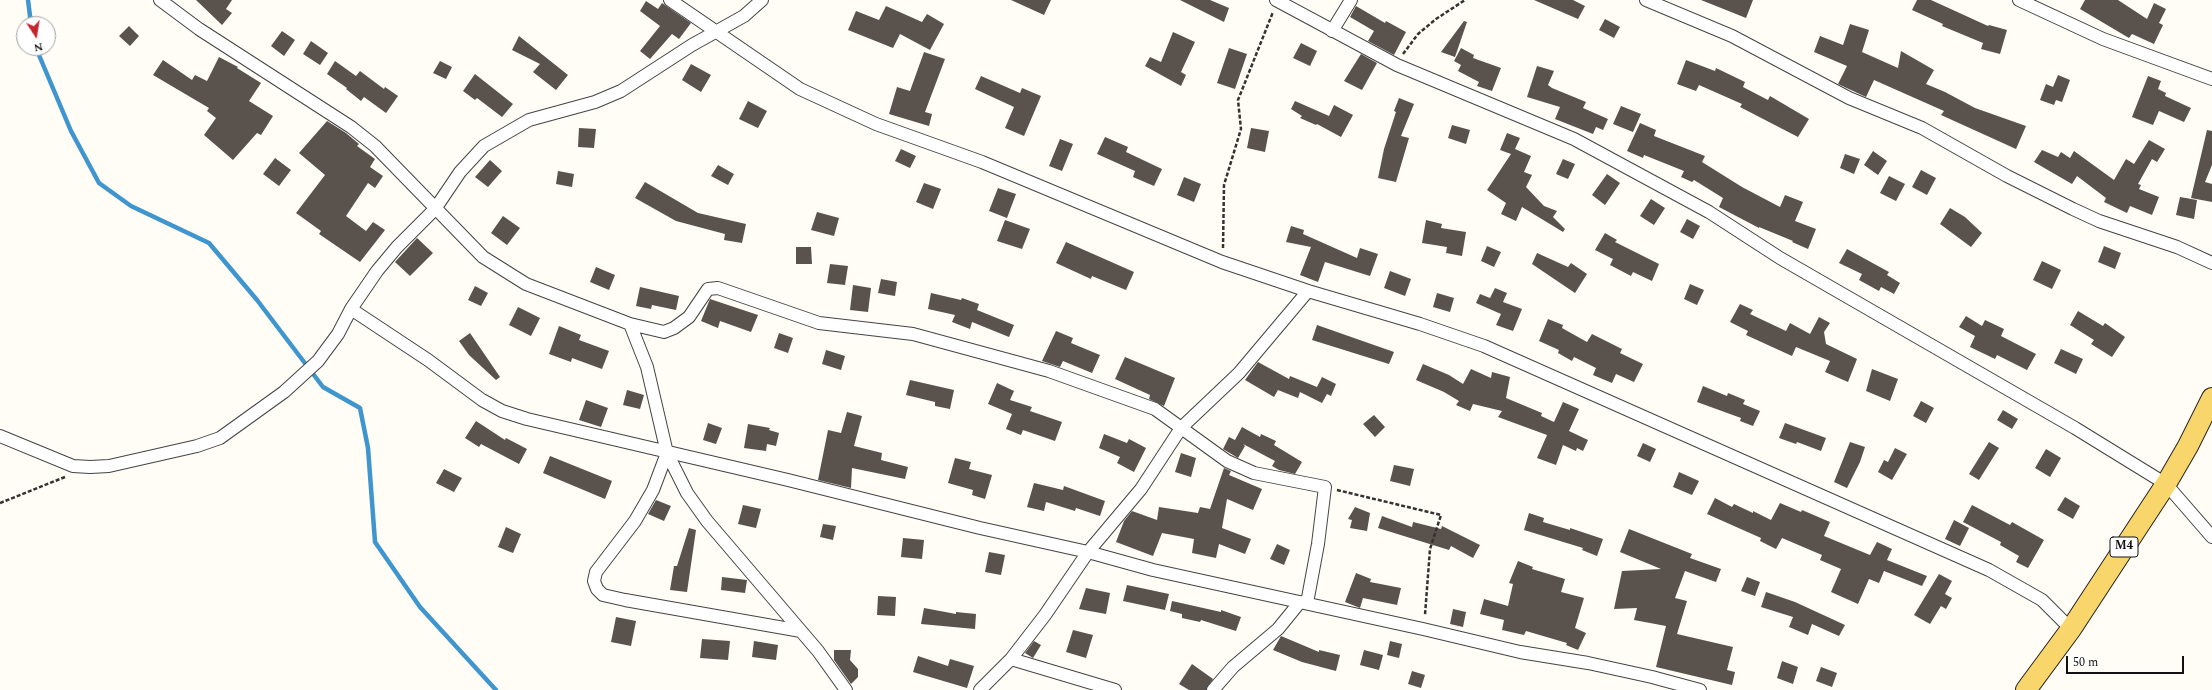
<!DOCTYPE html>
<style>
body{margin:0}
#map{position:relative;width:2212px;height:690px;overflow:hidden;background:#fffdf5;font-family:Spectral,serif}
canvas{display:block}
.north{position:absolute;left:16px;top:16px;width:40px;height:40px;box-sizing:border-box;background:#fff;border:1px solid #a0a0a0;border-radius:50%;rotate:168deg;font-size:11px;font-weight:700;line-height:16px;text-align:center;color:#111}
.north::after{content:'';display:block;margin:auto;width:14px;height:18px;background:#c4262e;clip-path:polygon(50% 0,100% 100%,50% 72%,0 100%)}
.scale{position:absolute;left:2066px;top:656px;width:118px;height:18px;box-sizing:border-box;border:2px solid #111;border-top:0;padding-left:5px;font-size:12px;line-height:14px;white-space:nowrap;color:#111;-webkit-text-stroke:3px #fff;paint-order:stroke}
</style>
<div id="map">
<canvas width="2212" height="690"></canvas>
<div class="north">N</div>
<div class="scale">50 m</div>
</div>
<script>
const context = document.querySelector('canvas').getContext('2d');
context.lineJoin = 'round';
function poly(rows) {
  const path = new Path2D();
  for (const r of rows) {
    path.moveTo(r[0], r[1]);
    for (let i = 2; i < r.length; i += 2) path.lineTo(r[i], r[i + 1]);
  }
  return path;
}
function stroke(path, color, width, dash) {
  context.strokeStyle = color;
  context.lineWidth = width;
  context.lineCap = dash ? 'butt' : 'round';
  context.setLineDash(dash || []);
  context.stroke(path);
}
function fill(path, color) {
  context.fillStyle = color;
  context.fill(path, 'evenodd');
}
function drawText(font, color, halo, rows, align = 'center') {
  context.font = font + ' Spectral,serif';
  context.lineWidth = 4;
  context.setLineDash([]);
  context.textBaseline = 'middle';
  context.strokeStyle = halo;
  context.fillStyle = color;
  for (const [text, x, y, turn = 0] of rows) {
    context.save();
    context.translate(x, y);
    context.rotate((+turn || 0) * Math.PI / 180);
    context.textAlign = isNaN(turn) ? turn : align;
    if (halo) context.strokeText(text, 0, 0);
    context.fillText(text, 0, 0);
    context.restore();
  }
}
const stream = poly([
 [28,0,31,24],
 [36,48,71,131,99,183,131,206,209,243,257,300,323,387,360,408,368,448,375,542,420,607,496,690]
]);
const building = poly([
 [196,0,232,0,226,9,232,13,222,25],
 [1011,0,1051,0,1044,15],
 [1180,0,1210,0,1229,8,1224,22],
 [1534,0,1573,0,1585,6,1578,19],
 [1701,0,1753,0,1746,18],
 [1917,0,1931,0,1988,26,1989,25,2007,30,2000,54,1981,49,1983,43,1942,26,1943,24,1912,10],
 [2085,0,2118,0,2147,19,2154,3,2166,9,2159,23,2163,25,2154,44,2132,34,2129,38,2080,9],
 [646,1,658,9,662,3,691,23,679,39,672,34,650,59,640,51,660,26,640,11],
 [886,6,922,22,927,14,944,24,930,50,900,34,893,48,848,30,856,11,879,20],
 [1356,6,1385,23,1386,21,1406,32,1394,55,1368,41,1374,31,1350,17],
 [1605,19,1620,27,1614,38,1599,30],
 [1464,21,1467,22,1455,57,1441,52],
 [1850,24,1869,30,1862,52,1898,68,1901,51,1934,70,1926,84,1945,92,1975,108,2026,126,2016,149,1941,115,1944,111,1874,80,1866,97,1838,84,1847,66,1814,52,1820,36,1843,45],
 [129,26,139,36,130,46,119,36],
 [282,31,295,40,284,56,271,46],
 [1173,32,1195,42,1181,72,1186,75,1181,86,1145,66,1150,57,1161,62],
 [519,36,568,75,556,90,533,72,540,64,512,50],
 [311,41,328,53,320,65,303,54],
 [1301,43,1317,51,1310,66,1293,58],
 [1229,48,1247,54,1235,89,1217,83],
 [1461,48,1474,55,1473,58,1501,68,1492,91,1477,86,1479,82,1458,71,1461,65,1454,61],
 [924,52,945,59,925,112,932,114,929,126,889,114,897,87,910,91],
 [1361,54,1377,63,1362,90,1344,81],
 [219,57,238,67,237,68,261,83,249,101,273,116,261,135,257,133,233,160,204,135,216,118,207,111,209,108,153,75,163,60,192,80,195,75,207,81],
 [1686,60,1715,71,1716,68,1745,82,1743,87,1768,100,1770,96,1809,119,1798,137,1740,107,1742,104,1699,85,1696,91,1677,84],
 [335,61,356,76,360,71,384,89,385,87,398,96,386,113,364,97,361,101,346,89,347,88,327,74],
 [440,61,452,67,446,79,433,73],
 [691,64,711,75,701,92,682,80],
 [1537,66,1554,71,1548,85,1552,88,1586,102,1583,108,1608,119,1603,130,1596,127,1593,134,1555,119,1560,107,1527,97],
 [475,74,513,104,502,117,477,98,475,100,463,91],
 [2058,75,2070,80,2062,102,2056,100,2054,105,2040,100,2046,84,2053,87],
 [981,76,1020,93,1022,88,1041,96,1024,136,1005,128,1014,107,975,89],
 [2148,76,2161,81,2158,89,2166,93,2165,96,2191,108,2184,122,2159,111,2153,125,2132,117],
 [1399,98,1414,104,1401,136,1409,138,1396,182,1378,178,1384,149,1396,112,1394,111],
 [748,101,767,111,758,128,739,119],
 [1295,101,1329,116,1334,105,1353,115,1341,137,1317,124,1316,125,1300,118,1302,116,1291,109],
 [1621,106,1641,114,1633,132,1613,124],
 [327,121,346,133,359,144,357,146,375,159,370,167,383,176,375,188,368,183,346,216,366,231,373,222,385,230,360,262,319,234,321,231,296,213,325,175,299,153],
 [1640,123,1656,130,1654,136,1705,156,1702,162,1742,187,1780,207,1785,195,1803,202,1795,221,1816,229,1808,249,1792,242,1793,241,1759,227,1759,228,1719,207,1723,198,1694,180,1692,182,1681,177,1684,171,1644,155,1643,158,1627,151],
 [1452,125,1470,130,1466,144,1448,138],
 [579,128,596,129,594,148,578,147],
 [1251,128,1269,131,1265,152,1247,148],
 [2207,130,2212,131,2212,165,2205,182,2212,184,2212,202,2191,198],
 [1507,133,1520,138,1515,149,1531,156,1524,172,1532,175,1526,187,1544,206,1557,211,1553,217,1565,229,1563,232,1522,207,1516,221,1501,214,1506,203,1487,190,1511,154,1500,150],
 [1105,137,1128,147,1126,152,1162,169,1154,186,1133,177,1135,171,1097,154],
 [1060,139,1073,144,1062,171,1049,166],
 [2149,140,2165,149,2157,162,2152,159,2138,184,2141,185,2139,189,2159,197,2152,215,2130,206,2127,213,2104,202,2106,198,2077,176,2072,184,2034,162,2042,150,2058,157,2061,152,2070,158,2074,151,2114,180,2126,159,2134,164],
 [901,149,916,156,910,168,895,161],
 [1873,151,1887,161,1878,175,1864,165],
 [1845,154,1860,159,1854,174,1840,168],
 [275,158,291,170,279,186,263,174],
 [1563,159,1575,164,1568,179,1556,174],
 [490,160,502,171,488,187,475,177],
 [718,165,734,174,728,185,711,176],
 [1921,170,1936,178,1927,195,1912,187],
 [558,171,574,174,572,187,556,184],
 [1607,174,1620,183,1605,205,1592,195],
 [1889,176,1905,184,1896,201,1880,193],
 [1184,177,1201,184,1194,202,1177,195],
 [645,182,698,213,746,224,742,243,724,240,725,234,676,221,635,198],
 [924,183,941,189,933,209,916,202],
 [998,188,1016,194,1007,218,989,211],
 [2180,197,2197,200,2194,219,2176,215],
 [1651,199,1665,208,1654,225,1640,216],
 [1950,208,1965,217,1982,233,1971,247,1940,224],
 [817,212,839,218,834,236,811,230],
 [503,216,520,228,507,245,491,233],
 [1687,219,1700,226,1693,239,1680,232],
 [1005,220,1030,229,1022,249,997,241],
 [1426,220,1442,224,1441,228,1466,232,1462,256,1446,253,1447,247,1422,243],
 [1291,226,1304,230,1303,234,1357,258,1360,248,1378,254,1370,276,1325,262,1318,282,1300,275,1311,247,1286,242],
 [1605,233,1617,240,1615,242,1659,264,1652,281,1633,272,1631,276,1610,265,1613,259,1595,250],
 [417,238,433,253,410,276,395,262],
 [1066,242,1134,272,1126,290,1092,276,1091,279,1056,263],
 [1487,246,1501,252,1494,267,1481,261],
 [2104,246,2121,253,2115,269,2098,262],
 [796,247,811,247,812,264,796,264],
 [1847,249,1889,272,1887,275,1900,283,1894,294,1881,287,1879,291,1859,280,1862,274,1839,263],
 [1537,253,1568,267,1571,263,1587,274,1575,293,1532,264],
 [2042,261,2061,270,2052,289,2033,280],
 [830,264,848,266,845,285,827,283],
 [596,267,615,275,609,290,590,282],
 [1390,271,1411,279,1405,296,1384,288],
 [881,279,897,282,895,296,878,293],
 [1690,284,1704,290,1697,305,1684,299],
 [853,285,871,288,868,312,850,310],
 [475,286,488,293,481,306,468,300],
 [640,287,679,296,676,310,652,305,651,309,636,306],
 [1495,288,1507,293,1503,302,1522,309,1513,331,1496,325,1501,314,1476,303,1480,294,1490,298],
 [931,293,961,300,962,298,979,304,977,310,1014,325,1009,337,972,322,970,329,952,322,955,315,928,309],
 [1437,293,1454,298,1450,312,1433,307],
 [710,299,758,315,751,332,720,321,718,328,701,321],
 [1740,304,1753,310,1750,314,1786,331,1790,323,1810,334,1819,317,1830,323,1824,332,1826,344,1857,359,1848,382,1825,372,1830,361,1796,347,1792,356,1746,335,1748,331,1730,322],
 [518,307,540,318,531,336,509,325],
 [2078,311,2103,326,2105,323,2125,337,2112,357,2091,344,2094,340,2070,325],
 [1966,316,1982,326,1985,320,2004,329,2001,336,2036,354,2027,370,1997,355,1995,359,1970,347,1975,336,1959,327],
 [1548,319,1563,325,1562,328,1587,342,1592,334,1622,349,1620,353,1643,364,1634,382,1616,374,1612,383,1593,375,1596,368,1574,357,1572,361,1558,353,1559,350,1539,341],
 [1317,325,1394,352,1389,364,1312,340],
 [559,326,581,335,579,340,609,351,602,369,572,358,571,362,549,354],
 [1056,331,1073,338,1071,343,1100,355,1092,373,1063,361,1060,367,1042,361],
 [470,333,500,377,496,380,469,355,459,341],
 [779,333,793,338,788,353,774,348],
 [2061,349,2083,359,2076,374,2054,363],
 [826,350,845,356,841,370,822,364],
 [1125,357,1175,378,1164,406,1149,399,1150,395,1115,379],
 [1258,362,1289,379,1290,376,1317,387,1322,377,1336,384,1331,396,1327,394,1322,403,1300,392,1298,398,1278,390,1274,397,1245,380],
 [1423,364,1449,375,1463,384,1471,369,1491,378,1492,372,1510,377,1506,398,1542,413,1541,416,1554,422,1563,402,1579,409,1569,431,1588,440,1583,451,1577,448,1576,451,1563,445,1556,465,1537,458,1547,435,1498,417,1502,411,1473,404,1470,411,1456,405,1459,401,1444,392,1416,380],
 [1872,369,1898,379,1890,401,1866,391],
 [910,380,954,390,950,409,935,406,935,402,906,395],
 [997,383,1014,391,1010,400,1032,407,1030,411,1062,422,1055,441,1023,430,1021,435,1006,429,1012,414,988,404],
 [1703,386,1727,396,1728,393,1745,400,1743,404,1760,411,1753,426,1740,421,1741,418,1697,402],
 [627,390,644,395,640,409,623,405],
 [586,400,608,408,601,427,579,420],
 [1921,401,1934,408,1926,423,1913,416],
 [2003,410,2018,419,2012,429,1997,420],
 [847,412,862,416,854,446,882,453,881,460,908,467,905,479,852,468,851,488,818,480,828,430,841,433],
 [1374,415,1385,427,1375,437,1363,424],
 [476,421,505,440,506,438,527,449,519,464,481,444,479,447,465,438],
 [708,423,722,428,716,444,703,440],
 [1785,423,1826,438,1821,451,1797,442,1796,444,1779,438],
 [748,424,770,428,769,430,779,433,776,446,767,444,766,451,744,448],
 [1242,427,1260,437,1261,434,1276,441,1274,445,1302,462,1295,474,1279,470,1272,466,1275,461,1243,444,1245,446,1238,458,1223,449,1229,437,1235,440],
 [1104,434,1127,443,1129,439,1146,448,1134,472,1117,463,1120,457,1099,448],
 [1850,442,1865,447,1860,462,1847,488,1834,482],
 [1989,442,1999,448,1979,480,1969,474],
 [1643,443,1656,449,1650,462,1637,456],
 [1895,448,1907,454,1892,480,1878,472,1884,460,1888,462],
 [2046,449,2061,458,2050,477,2035,468],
 [1181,453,1196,458,1191,477,1175,472],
 [550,456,612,481,605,499,543,473],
 [955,458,971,462,969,469,992,475,985,499,972,495,973,490,948,483],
 [1394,465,1414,469,1410,486,1390,481],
 [1224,468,1231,471,1229,475,1262,489,1253,510,1227,499,1222,528,1251,539,1245,554,1219,544,1216,558,1192,553,1194,539,1162,533,1153,556,1116,542,1124,521,1132,511,1157,520,1159,507,1198,513,1200,507,1210,509],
 [444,469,462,478,454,492,436,483],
 [1679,472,1699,481,1692,495,1673,487],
 [1034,483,1063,490,1064,486,1105,501,1100,516,1076,508,1075,511,1046,502,1044,511,1027,507],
 [2065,497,2080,506,2073,519,2057,510],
 [1715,498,1732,507,1734,504,1753,513,1753,511,1771,520,1780,503,1801,512,1802,510,1830,522,1824,536,1870,555,1877,542,1892,549,1887,560,1927,576,1922,586,1884,571,1879,583,1869,579,1858,604,1831,592,1841,569,1820,560,1822,555,1782,538,1776,549,1760,541,1761,538,1707,514],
 [656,500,671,506,664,521,648,514],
 [743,505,761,509,756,528,738,524],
 [1972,505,2010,525,2012,522,2044,540,2028,568,2016,562,2019,556,2000,545,2001,542,1963,522],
 [1355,507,1370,513,1367,531,1350,528,1352,520,1348,519],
 [1529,513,1544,518,1543,522,1570,530,1570,528,1603,539,1597,556,1582,550,1583,548,1524,530],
 [1382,516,1412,527,1413,522,1441,529,1442,526,1480,545,1473,558,1451,546,1449,550,1378,528],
 [1954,520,1969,528,1960,546,1945,539],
 [823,524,836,526,833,540,820,537],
 [506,527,521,534,513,553,498,547],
 [689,528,696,530,687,592,670,590,674,566,677,566],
 [1629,529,1692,554,1690,558,1721,569,1716,582,1685,571,1675,598,1687,601,1677,634,1733,647,1727,670,1735,672,1732,685,1656,667,1666,626,1634,620,1637,608,1614,609,1622,571,1661,569,1620,552],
 [903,538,924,540,922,559,901,557],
 [1277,544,1290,550,1284,565,1270,559],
 [989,552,1005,555,1001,575,985,572],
 [1518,561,1533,567,1532,569,1565,579,1561,592,1584,598,1575,628,1586,633,1578,650,1566,645,1567,643,1526,631,1524,635,1502,630,1504,620,1480,614,1484,599,1508,606,1513,584,1509,583],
 [1356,573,1371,579,1370,582,1401,588,1397,605,1363,598,1360,608,1345,602],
 [1939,574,1952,581,1945,594,1952,598,1946,609,1941,606,1930,624,1914,615],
 [722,577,747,580,745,593,721,590],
 [1747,577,1760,582,1755,596,1741,591],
 [1127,585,1169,594,1165,610,1123,601],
 [1086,588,1110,593,1106,614,1079,609],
 [1766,592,1795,602,1845,625,1839,636,1812,624,1808,635,1789,627,1793,617,1761,607],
 [878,596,896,597,895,616,877,615],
 [1172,601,1221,612,1221,610,1241,617,1236,631,1201,620,1200,622,1182,618,1182,614,1170,611],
 [924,608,956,614,956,612,976,614,975,629,921,624],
 [1453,609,1466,612,1463,627,1450,624],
 [616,617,636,621,631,646,611,642],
 [1073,630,1093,635,1086,658,1066,652],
 [1281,636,1319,652,1319,650,1340,655,1336,671,1302,662,1273,650],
 [702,639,730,641,728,660,700,658],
 [754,641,778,645,776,660,752,657],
 [1034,641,1041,645,1033,658,1025,653],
 [1390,641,1402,644,1399,658,1387,655],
 [834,650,851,650,850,660,858,669,858,677,851,684,834,660],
 [1364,650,1383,655,1379,670,1360,665],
 [918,656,948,666,950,659,974,666,967,688,913,672],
 [1782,661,1798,667,1793,684,1777,678],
 [1192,664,1213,679,1206,690,1189,690,1179,684],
 [1821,667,1837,673,1832,687,1816,681],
 [1412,671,1425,675,1421,688,1408,684]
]);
const path = poly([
 [1403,54,1418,34,1436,19,1465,0],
 [1223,248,1224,185,1241,129,1238,100,1273,12],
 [1337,490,1441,515,1430,549,1425,615],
 [0,503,65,477]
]);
const street = poly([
 [160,0,199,29,351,127,375,146,483,257,526,284,630,324,647,367,667,453,687,493,707,521,818,651,846,690],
 [670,0,800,89,876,124,982,162,1222,262,1308,291,1420,324,1484,346,1989,570,2042,600,2071,629],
 [1276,0,1397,65,1574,139,1709,212,1780,258,2075,428,2166,484,2212,537],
 [1646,0,1732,36,1849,98,1922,128,2007,176,2073,209,2099,221,2177,247,2212,263],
 [2019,0,2103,39,2212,79],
 [1332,31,1351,0],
 [351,309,428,360,482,400,502,411,527,419,788,480,980,528,1088,552,1153,570,1423,629,1520,652,1588,663,1652,677,1700,690],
 [630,324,664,332,674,328,689,317,708,289,718,288,819,323,913,334,1049,371,1155,409,1227,461,1254,473,1325,487,1318,544,1307,603],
 [0,436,73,466,90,467,109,466,197,446,220,438,284,392,318,361,338,334,351,309,377,271,397,247,435,209,460,172,484,146,529,120,595,102,621,91,692,45,744,16,762,0],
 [667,453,653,490,635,521,596,572,594,581,597,589,603,595,625,600,801,631],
 [1011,659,1045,615,1088,552,1141,489,1181,428,1239,373,1308,291],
 [980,690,1011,659,1115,690],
 [1213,690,1233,667,1278,629,1300,602]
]);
const primary = poly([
 [2026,690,2071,629,2166,484,2188,446,2212,398]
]);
const shields = [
 [2124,547,28]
];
const shieldNames = [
 ["M4",2124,547]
];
stroke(stream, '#3f96cf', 4.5);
fill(building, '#5a524d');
stroke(street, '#444', 14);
stroke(primary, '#222', 22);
stroke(path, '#333', 2.5, [4, 2]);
stroke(street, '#fff', 12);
stroke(primary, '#f9d66b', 20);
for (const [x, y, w] of shields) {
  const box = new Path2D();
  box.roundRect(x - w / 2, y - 10, w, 20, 3);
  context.fillStyle = '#fff';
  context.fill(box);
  stroke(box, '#111', 1);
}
drawText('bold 12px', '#111', null, shieldNames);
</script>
